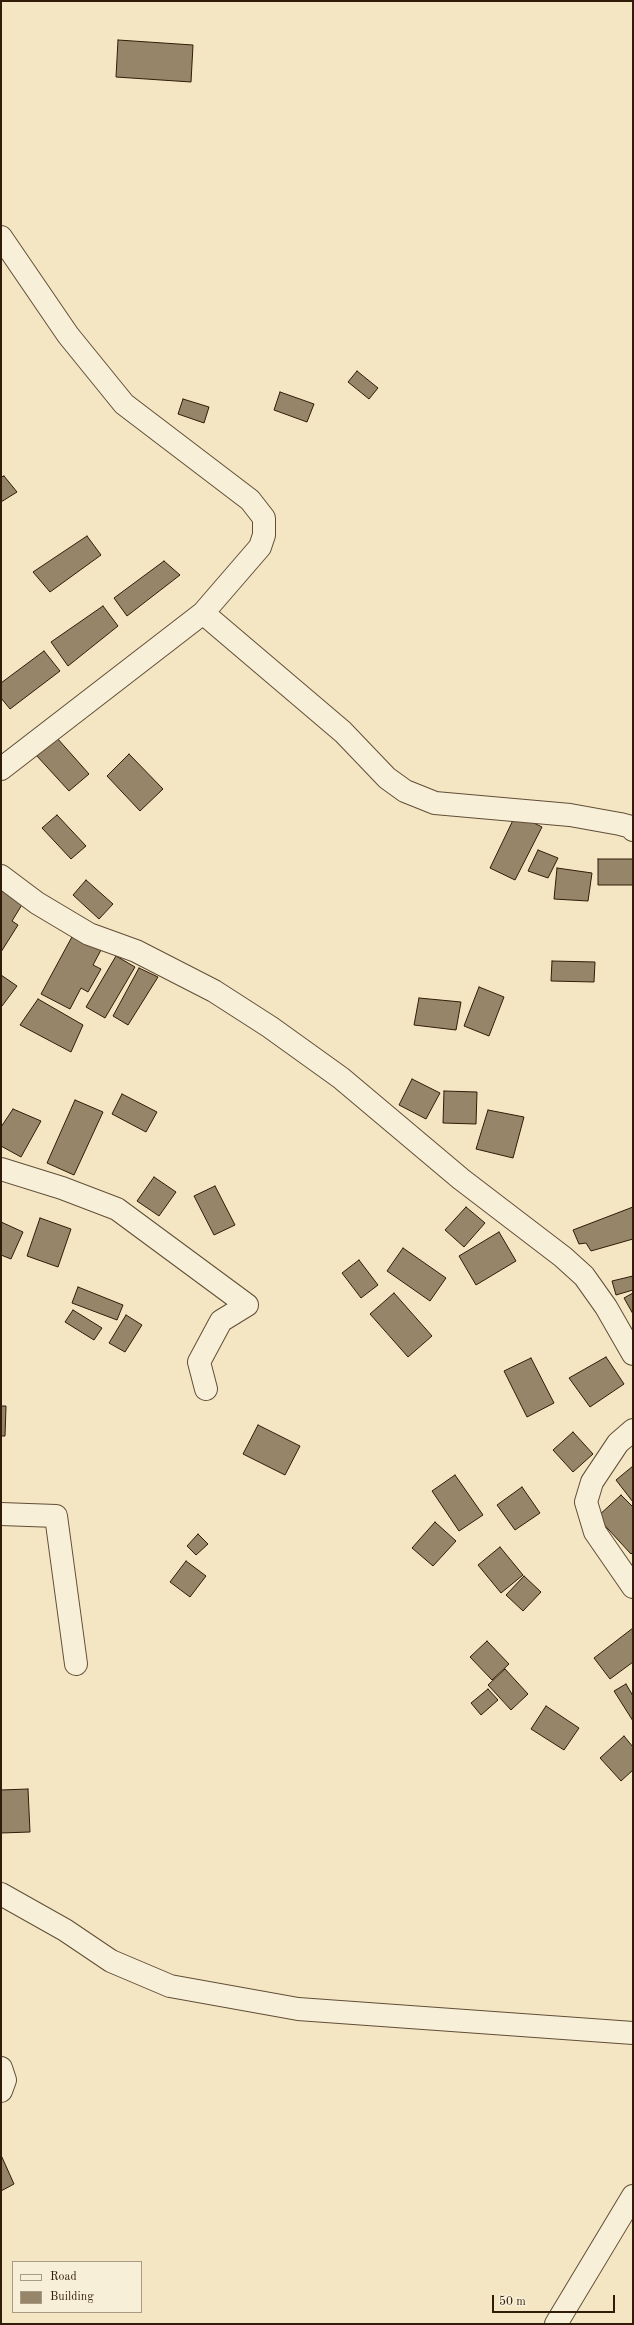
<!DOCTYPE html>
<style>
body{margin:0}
#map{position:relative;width:634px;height:2325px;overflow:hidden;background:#f4e6c3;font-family:"Old Standard TT",serif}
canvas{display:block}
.frame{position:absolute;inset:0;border:2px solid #301c08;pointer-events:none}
.legend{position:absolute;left:12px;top:2261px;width:130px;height:52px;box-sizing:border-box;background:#f8efd8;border:1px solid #a89b85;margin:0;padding:5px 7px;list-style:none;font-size:12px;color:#301c08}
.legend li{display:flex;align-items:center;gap:8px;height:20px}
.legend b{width:20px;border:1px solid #a89b85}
.scale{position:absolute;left:492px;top:2295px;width:123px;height:18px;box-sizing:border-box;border:2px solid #301c08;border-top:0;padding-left:5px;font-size:12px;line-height:14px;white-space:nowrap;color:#301c08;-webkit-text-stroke:3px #f8efd8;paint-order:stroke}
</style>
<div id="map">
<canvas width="634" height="2325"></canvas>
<div class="frame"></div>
<ul class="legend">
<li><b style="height:5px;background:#f8efd8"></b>Road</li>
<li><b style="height:11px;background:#968569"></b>Building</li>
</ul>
<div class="scale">50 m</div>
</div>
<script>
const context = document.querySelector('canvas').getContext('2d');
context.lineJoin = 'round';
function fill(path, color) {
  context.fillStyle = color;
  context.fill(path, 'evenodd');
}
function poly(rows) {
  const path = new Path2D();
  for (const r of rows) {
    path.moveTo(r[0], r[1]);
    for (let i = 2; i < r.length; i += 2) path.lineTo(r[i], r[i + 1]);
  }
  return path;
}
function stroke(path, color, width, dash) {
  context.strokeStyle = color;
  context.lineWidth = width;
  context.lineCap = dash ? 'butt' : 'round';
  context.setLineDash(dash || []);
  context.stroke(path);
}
const building = poly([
 [118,40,193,45,191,82,116,77,118,40],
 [357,371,378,388,369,399,348,382,357,371],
 [280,392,314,404,307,422,274,410,280,392],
 [183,399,209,407,204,423,178,414,183,399],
 [4,476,17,492,1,502,1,477,4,476],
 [87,536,101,555,50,592,33,572,87,536],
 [164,561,180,575,127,616,114,598,164,561],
 [103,606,118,626,68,666,51,642,103,606],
 [44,651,60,671,10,709,1,698,1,683,44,651],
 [57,738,89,774,69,791,36,755,57,738],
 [129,754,163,789,140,811,107,776,129,754],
 [516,814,542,827,515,880,490,868,516,814],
 [57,815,86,846,71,859,42,828,57,815],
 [538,850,558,858,548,878,528,871,538,850],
 [598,859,633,859,633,885,598,885,598,859],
 [557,868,592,873,588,901,554,899,557,868],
 [86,880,113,904,99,919,73,895,86,880],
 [1,890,23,903,12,921,18,925,1,952,1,890],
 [73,935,101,950,93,965,101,969,88,992,81,988,70,1009,41,994,73,935],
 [116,956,135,967,105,1018,86,1007,116,956],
 [552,961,595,962,594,982,551,981,552,961],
 [139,968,158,977,128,1025,113,1016,139,968],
 [1,975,17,986,2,1006,1,1005,1,975],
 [479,987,504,997,489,1036,464,1026,479,987],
 [419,998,461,1002,456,1030,414,1025,419,998],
 [38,999,83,1025,71,1052,20,1025,38,999],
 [412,1079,440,1093,426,1119,399,1105,412,1079],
 [444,1091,477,1092,476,1124,443,1123,444,1091],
 [122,1094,157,1112,146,1132,112,1114,122,1094],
 [75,1100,103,1112,74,1175,47,1163,75,1100],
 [13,1109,41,1121,21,1157,1,1146,1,1127,13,1109],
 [488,1110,524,1117,513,1158,476,1149,488,1110],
 [154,1177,176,1192,159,1216,137,1201,154,1177],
 [215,1186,235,1225,214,1235,194,1196,215,1186],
 [466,1207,485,1223,464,1247,445,1230,466,1207],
 [633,1207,633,1239,591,1251,586,1243,579,1244,573,1230,633,1207],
 [40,1218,71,1229,58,1267,27,1256,40,1218],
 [1,1222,23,1232,11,1259,1,1255,1,1222],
 [499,1232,516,1261,476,1285,459,1256,499,1232],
 [403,1248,446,1278,430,1301,387,1271,403,1248],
 [359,1260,378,1285,361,1298,342,1273,359,1260],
 [633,1276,633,1290,616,1295,612,1281,633,1276],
 [78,1287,123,1305,117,1320,72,1303,78,1287],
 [394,1293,432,1336,408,1357,370,1314,394,1293],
 [633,1293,633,1314,624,1298,633,1293],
 [73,1310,102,1328,94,1340,65,1322,73,1310],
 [126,1315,142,1325,125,1352,109,1343,126,1315],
 [606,1357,624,1384,590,1407,569,1378,606,1357],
 [531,1358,554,1403,527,1417,504,1371,531,1358],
 [1,1406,6,1406,5,1436,1,1436,1,1406],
 [258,1425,300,1446,285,1475,243,1454,258,1425],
 [573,1432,593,1454,573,1472,553,1450,573,1432],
 [633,1466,633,1502,616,1480,633,1466],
 [455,1475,483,1515,459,1531,432,1491,455,1475],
 [522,1487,540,1513,515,1530,497,1505,522,1487],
 [621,1495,633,1507,633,1552,631,1554,597,1517,621,1495],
 [435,1522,456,1541,433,1566,412,1548,435,1522],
 [198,1534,208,1544,196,1555,187,1546,198,1534],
 [500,1547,523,1575,501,1593,478,1565,500,1547],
 [186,1561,206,1576,190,1597,170,1582,186,1561],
 [524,1576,541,1592,523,1611,506,1595,524,1576],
 [633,1628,633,1662,610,1679,594,1658,633,1628],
 [487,1641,509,1664,492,1680,470,1657,487,1641],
 [505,1669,528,1694,511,1710,488,1685,505,1669],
 [626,1684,633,1696,633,1721,614,1691,626,1684],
 [488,1689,498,1700,481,1715,471,1703,488,1689],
 [546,1706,579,1728,564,1750,531,1729,546,1706],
 [624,1736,633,1747,633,1770,621,1781,600,1758,624,1736],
 [28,1789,30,1832,1,1833,1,1790,28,1789],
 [1,2155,14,2184,1,2191,1,2155]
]);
const minor = poly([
 [1,237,68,335,124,404,250,500,264,518,264,535,260,547,203,613,1,769],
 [203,613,343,732,387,778,405,791,435,803,570,815,620,824,632,827,633,830],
 [1,876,37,903,89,934,136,951,214,991,270,1027,341,1078,461,1179,563,1257,584,1276,606,1307,633,1354],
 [1,1169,62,1188,117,1209,247,1305,221,1321,199,1362,206,1389],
 [633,1430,618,1443,592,1482,586,1502,595,1532,633,1587],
 [1,1514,56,1516,76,1664],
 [1,1894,65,1930,111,1961,170,1986,298,2009,633,2033],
 [1,2068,5,2080,1,2091],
 [556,2324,633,2196]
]);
fill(building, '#968569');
stroke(building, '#301c08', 1);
stroke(minor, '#614e37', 24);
stroke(minor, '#f8efd8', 22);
</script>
